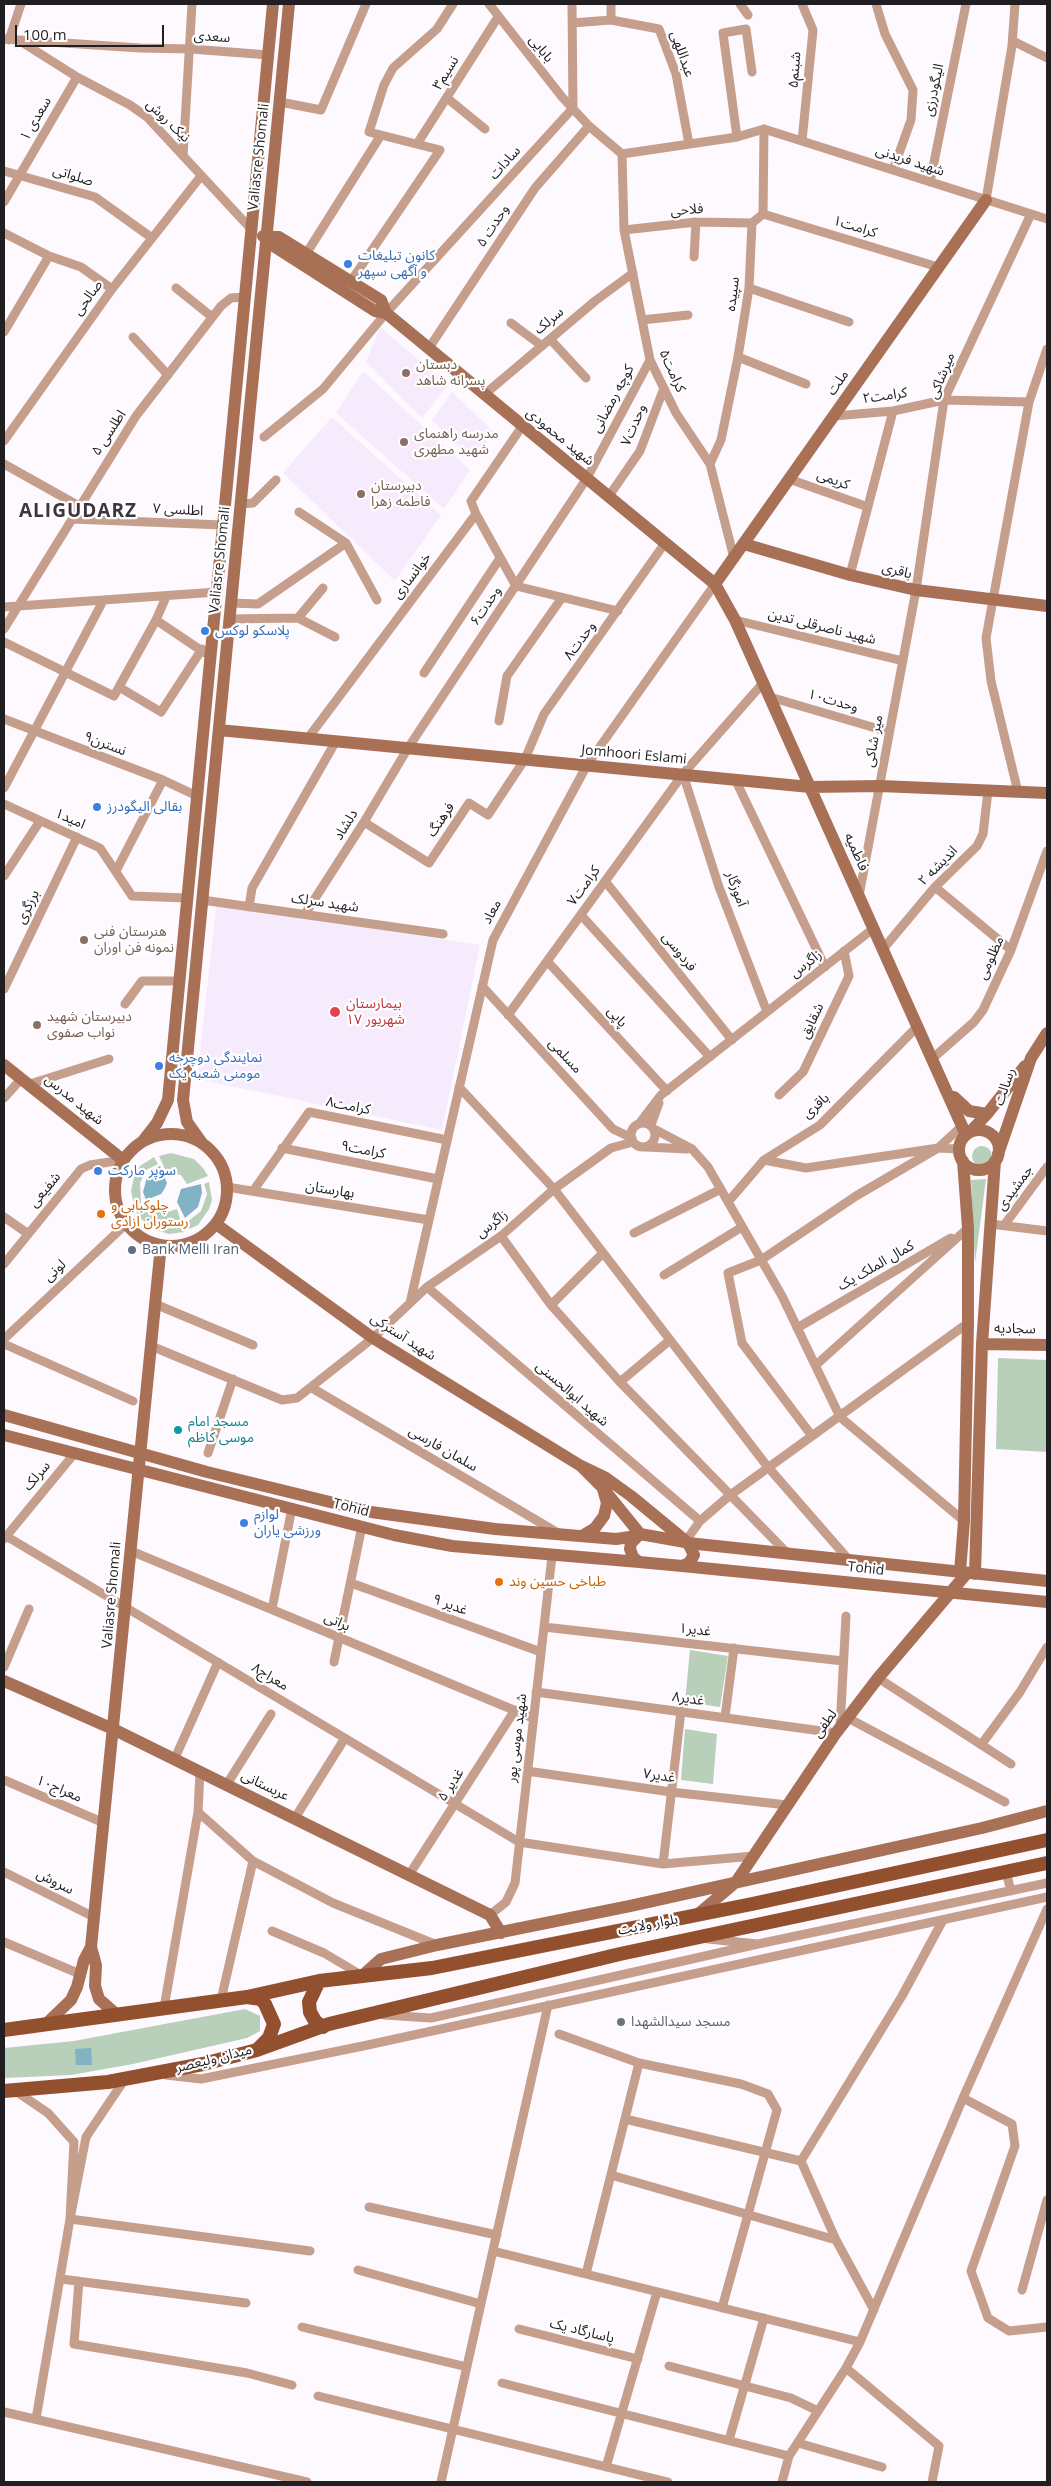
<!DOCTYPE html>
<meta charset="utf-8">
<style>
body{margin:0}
#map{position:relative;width:1051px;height:2486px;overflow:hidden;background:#fdf9ff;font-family:"Open Sans",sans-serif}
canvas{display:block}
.frame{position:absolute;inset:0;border:5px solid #211e22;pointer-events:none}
.scale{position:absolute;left:15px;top:25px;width:149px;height:22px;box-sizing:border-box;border:2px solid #211e22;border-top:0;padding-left:6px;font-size:15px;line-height:18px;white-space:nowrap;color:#211e22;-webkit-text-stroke:4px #fff;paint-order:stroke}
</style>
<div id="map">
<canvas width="1051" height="2486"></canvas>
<div class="frame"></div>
<div class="scale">100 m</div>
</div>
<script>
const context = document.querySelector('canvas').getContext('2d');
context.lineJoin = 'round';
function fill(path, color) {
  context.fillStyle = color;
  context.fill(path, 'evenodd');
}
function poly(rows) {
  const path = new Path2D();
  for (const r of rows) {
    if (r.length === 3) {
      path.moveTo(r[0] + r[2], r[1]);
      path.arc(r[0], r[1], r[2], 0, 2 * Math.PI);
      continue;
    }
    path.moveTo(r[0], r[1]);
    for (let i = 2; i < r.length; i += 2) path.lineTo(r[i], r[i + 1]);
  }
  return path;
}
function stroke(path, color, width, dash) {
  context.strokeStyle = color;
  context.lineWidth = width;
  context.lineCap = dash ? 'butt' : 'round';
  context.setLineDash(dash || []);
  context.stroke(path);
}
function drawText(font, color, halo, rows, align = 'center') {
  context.font = font + ' "Open Sans","Noto Sans Arabic",sans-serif';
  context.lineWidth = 4.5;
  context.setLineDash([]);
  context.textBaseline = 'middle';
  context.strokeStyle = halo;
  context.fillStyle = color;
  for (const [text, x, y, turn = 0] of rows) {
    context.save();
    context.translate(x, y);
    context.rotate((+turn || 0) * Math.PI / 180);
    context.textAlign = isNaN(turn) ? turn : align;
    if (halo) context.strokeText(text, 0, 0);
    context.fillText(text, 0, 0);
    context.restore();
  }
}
const built = poly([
 [380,327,448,385,422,418,366,362],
 [363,371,470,470,444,509,336,413],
 [452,392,495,433,470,459,432,420],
 [332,417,441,515,395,581,283,473],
 [217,899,305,918,480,945,442,1130,197,1079]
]);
const green = poly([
 [982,1156,10],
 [171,1153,194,1159,203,1168,208,1176,187,1184,181,1175,175,1174,169,1178,159,1156],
 [154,1157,158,1164,146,1170,140,1183,141,1203,134,1205,131,1191,135,1173,140,1166],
 [986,1179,975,1263,971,1180],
 [209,1182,212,1200,209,1209,198,1225,189,1229,186,1223,201,1211,207,1194,204,1184],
 [157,1203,165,1213,177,1209,184,1232,169,1234,156,1230,145,1223,136,1212],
 [998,1358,1047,1360,1047,1452,996,1449],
 [690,1650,728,1656,720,1707,685,1702],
 [685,1729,717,1734,713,1784,681,1780],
 [245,2009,260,2016,260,2031,247,2038,133,2064,71,2075,4,2078,4,2048,74,2041]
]);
const water = poly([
 [160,1166,167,1183,165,1188,161,1194,146,1200,143,1192,147,1177,153,1169],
 [201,1184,202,1193,198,1207,185,1218,177,1202,181,1189],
 [91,2048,92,2065,76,2065,75,2049]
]);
const street = poly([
 [489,4,562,97,589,126,622,154,737,137,764,129],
 [611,4,611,20],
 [740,4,748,15],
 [876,4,885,34,913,90,911,120,893,170],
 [572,23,611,20,659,29,676,74,689,144],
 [4,39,140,48,191,49,269,55],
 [9,40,21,4],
 [20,41,77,77,130,105,147,117,252,230],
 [1013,41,1047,58],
 [447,98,485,129],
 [280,102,321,110,366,4],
 [764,129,1047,219],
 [737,137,723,33,746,29,752,72],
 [802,141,813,30,802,4],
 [417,144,498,17],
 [622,154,624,230,650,360,676,413,710,464,734,558],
 [183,156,192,4],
 [4,171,95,197,152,238],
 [930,182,966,4],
 [986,200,1012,46,1015,4],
 [4,202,77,77],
 [763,214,938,267],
 [624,230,696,222,752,223],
 [4,233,49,256,81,267,112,289],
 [306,254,381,135,369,132,384,85,393,68,437,29,453,4],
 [694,257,696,222],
 [351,281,440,150,381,135],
 [176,288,212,317],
 [749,288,849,322],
 [642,320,688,315],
 [511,323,542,346],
 [4,332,49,256],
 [133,337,168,375],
 [550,339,586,378],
 [429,348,535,188,589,126],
 [738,357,806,384],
 [485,394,595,301,633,273],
 [834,416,893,411,944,400,1029,402],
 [264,437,323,389,386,313,573,108,572,4],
 [4,441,112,289,201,176],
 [4,464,79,506],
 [710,464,721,440,738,357,749,288,752,223,763,214,764,129],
 [789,479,868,507],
 [609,496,640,451,664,388],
 [241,504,253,503,276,480],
 [299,512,346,543,377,600],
 [476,514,516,586,618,611],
 [72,519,223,525],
 [850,575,893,411],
 [231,603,258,604,346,543],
 [4,607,217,592],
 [298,618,323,588],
 [229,619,298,618,335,637],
 [156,620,205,653],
 [735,620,903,661],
 [4,629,136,416,221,306,231,298,245,297],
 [4,642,114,696,156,620,166,597],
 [424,673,500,558],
 [119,687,161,712,202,649],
 [770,697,889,732],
 [4,719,163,780,197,796],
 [499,721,507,676,561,599],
 [308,738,476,514,471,501,523,425],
 [683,774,719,887,767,1012],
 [735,779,825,967],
 [4,788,103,601],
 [1018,792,991,681,986,638,1029,402,1047,349],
 [4,804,100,848,132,896,187,898],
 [364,822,429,863,469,803,488,815,525,759,544,714,665,543],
 [116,871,163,780],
 [4,876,40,821],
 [605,881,732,1040],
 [935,887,1011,950],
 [859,896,916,590,944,400,1031,214],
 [202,900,443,934],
 [249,907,252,888,336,741],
 [305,914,364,822,408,748,587,478,650,360],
 [581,915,710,1057],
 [883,949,935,887,977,846,983,834,988,791],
 [547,961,667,1091],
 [482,986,613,1129,632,1138],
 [4,989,77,837],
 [125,1004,142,981,179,981],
 [508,1015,683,774,763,683],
 [933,1058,974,1022,983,1010,1011,950,1047,851],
 [30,1084,109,1059],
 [459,1087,554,1189,767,1466,849,1560],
 [779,1095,803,1072,849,976,844,951],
 [4,1098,22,1078],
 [643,1135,12],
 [639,1124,661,1095,874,928],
 [651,1125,659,1103],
 [963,1125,938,1148,856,1196,761,1260,728,1273,742,1343,812,1436,968,1323],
 [654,1129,692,1149,708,1167,782,1296,840,1417,964,1521],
 [646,1147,687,1149],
 [282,1148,438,1179],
 [764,1160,806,1168,938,1148,959,1149],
 [227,1187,429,1220],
 [253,1191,309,1112,447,1140],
 [728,1202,764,1160,820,1125,918,1026],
 [4,1217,27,1233],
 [991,1224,1047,1231],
 [1005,1224,1047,1167],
 [634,1233,721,1189],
 [501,1236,551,1305,620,1382,787,1553],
 [4,1264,81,1169,90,1165,123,1160],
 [664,1275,742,1227],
 [427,1287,700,1521],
 [410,1303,493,940,587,765,715,584],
 [155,1304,253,1345],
 [551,1305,603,1253],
 [797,1328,951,1238],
 [4,1339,126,1224],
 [4,1344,133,1401],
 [151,1346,282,1400,297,1398,373,1338,427,1287,501,1236,554,1189,611,1148,633,1142],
 [816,1365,968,1228],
 [620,1382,670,1340],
 [312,1388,558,1533],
 [208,1453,233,1379],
 [6,1536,519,1842,663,1864,754,1856],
 [4,1539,74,1454],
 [685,1542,700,1521,729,1496,812,1436],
 [131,1551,533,1718],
 [351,1583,541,1652],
 [272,1609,292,1508],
 [544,1627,843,1661],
 [334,1662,362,1526],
 [4,1667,29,1609],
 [878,1678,1011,1764],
 [536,1692,836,1733],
 [725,1717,734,1648],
 [848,1718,1005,1802],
 [840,1728,846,1616],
 [981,1745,1020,1692,1047,1647],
 [175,1758,218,1662],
 [527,1771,671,1792,787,1805],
 [4,1780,104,1823],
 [227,1784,271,1714],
 [198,1812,253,1861,333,1903,437,1945],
 [295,1818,345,1738],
 [663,1864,681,1711],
 [4,1872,94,1917],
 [1006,1872,1011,1891],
 [409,1875,515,1710],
 [490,1915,506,1902,515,1883,552,1556],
 [272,1931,324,1953,361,1975],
 [708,1939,758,1944,1047,1883],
 [4,1942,80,1974],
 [221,2000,253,1861],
 [164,2008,198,1812,200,1772],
 [384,2015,431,2018,758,1944],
 [559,2034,639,2063,741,2084,768,2094,777,2110,722,2308],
 [166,2075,201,2079,363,2046,1047,1897],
 [14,2090,48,2113,74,2142,70,2219,86,2137,125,2079],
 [963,2098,1012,2124,1015,2146,971,2271,988,2318,1009,2331,1047,2327],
 [625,2119,801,2161],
 [611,2175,836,2240],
 [369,2207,497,2235],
 [493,2251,860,2342],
 [358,2270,481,2304],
 [586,2274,639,2063],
 [61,2279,246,2303],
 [79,2281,74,2344,247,2373,292,2385],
 [1022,2290,1047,2200],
 [874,2310,836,2240,801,2161,902,1996,943,1920],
 [302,2327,467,2367],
 [519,2329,638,2359],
 [669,2366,791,2398,818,2411],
 [846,2368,939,2446,932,2482],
 [502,2383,789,2456],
 [318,2396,668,2482],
 [4,2412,307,2482],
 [36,2419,70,2219,310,2251],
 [729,2440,764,2318],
 [798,2443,882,2467],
 [606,2467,657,2292],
 [441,2482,548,2005],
 [782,2482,789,2456,846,2368,860,2342,963,2098,1047,1909]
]);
const secondary = poly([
 [263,236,275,247,375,311,386,313,381,300,279,237,267,237],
 [386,313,715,584,735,620,966,1135],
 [744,544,850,575,916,590,1047,606],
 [715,584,986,200],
 [219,730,810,787,880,786,1047,793],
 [4,1065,123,1160],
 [954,1097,969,1111,987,1114],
 [979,1150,20],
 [970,1132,987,1114,1025,1066],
 [171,1190,56],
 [143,1141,157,1123,168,1100,273,4],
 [202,1143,187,1122,183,1100,289,4],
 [998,1154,1031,1058,1047,1033],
 [216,1224,373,1338,581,1466],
 [982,1344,1047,1345],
 [4,1415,207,1472,371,1512,495,1529,616,1539,637,1536],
 [4,1435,394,1535,452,1546,639,1562],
 [640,1534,602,1487,581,1466,606,1478,631,1496,688,1543,694,1555,689,1563,682,1566,639,1562,633,1557,630,1549,631,1543,640,1534,685,1542],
 [582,1536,595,1528,604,1516,607,1503,603,1489],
 [688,1543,1047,1581],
 [682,1566,1047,1602],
 [960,1572,964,1521,968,1323,968,1228,963,1161],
 [975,1574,982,1344,995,1161],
 [4,1681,113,1729,490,1915,501,1933],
 [697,1915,736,1882,836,1733,878,1678,967,1573],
 [91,1947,161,1245],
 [362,1976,381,1959,437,1945,630,1906,982,1828,1047,1811],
 [46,2024,71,2000,77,1987,84,1960,91,1947,96,1965,95,1986,99,1999,116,2014]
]);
const primary = poly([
 [319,1981,309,2002,310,2012,315,2021,323,2027],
 [247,1997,319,1981,432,1968,752,1904,1047,1840],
 [4,2030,247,1997,261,1999,265,2004,274,2024,269,2038,257,2050,203,2064,108,2082,4,2091],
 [257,2050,329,2024,620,1954,1047,1863]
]);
const markers = [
 [348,264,5,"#3f7fe0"],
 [406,373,5,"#8d6e63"],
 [404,442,5,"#8d6e63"],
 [361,494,5,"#8d6e63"],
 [205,631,5,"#3f7fe0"],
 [97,807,5,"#3f7fe0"],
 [84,940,5,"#8d6e63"],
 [335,1012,6,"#e0444e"],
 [37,1025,5,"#8d6e63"],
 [159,1066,5,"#3f7fe0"],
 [98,1171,5,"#3f7fe0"],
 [101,1214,5,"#e8710a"],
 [132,1250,5,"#5c6f8a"],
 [178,1430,5,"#0f9aa8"],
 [244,1523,5,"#3f7fe0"],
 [499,1582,5,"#e8710a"],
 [621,2022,5,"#6b7280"]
];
const streetNames = [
 ["سعدی",212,37,4],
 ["بابایی",541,49,51],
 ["عبداللهی",682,54,71],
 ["شبنم۵",795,70,-85],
 ["نسیم۳",446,73,-58],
 ["الیگودرزی",934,90,-78],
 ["سعدی ۱",36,119,-60],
 ["نیک روش",168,121,44],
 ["Valiasre Shomali",259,157,-84],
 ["شهید فریدنی",910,161,18],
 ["سادات",505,163,-48],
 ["صلواتی",73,176,17],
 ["فلاحی",687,210,-4],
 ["وحدت ۵",493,226,-57],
 ["کرامت۱",855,227,17],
 ["سپیده",733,294,-83],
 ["صالحی",88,298,-54],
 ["سرلک",549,321,-40],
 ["کرامت۵",672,371,66],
 ["میرشاکی",942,376,-68],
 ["ملت",838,383,-55],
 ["کرامت۲",885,396,-8],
 ["کوچه رمضانی",613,399,-62],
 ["۷وحدت",634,425,-67],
 ["اطلسی ۵",109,433,-57],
 ["شهید محمودی",560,437,39],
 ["کریمی",833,480,20],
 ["اطلسی ۷",178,510,3],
 ["Valiasre Shomali",220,560,-84],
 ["باقری",897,571,14],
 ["خوانساری",412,576,-53],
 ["وحدت۶",486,606,-56],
 ["شهید ناصرقلی تدین",822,627,14],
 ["وحدت۸",580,641,-54],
 ["وحدت۱۰",833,701,16],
 ["میر شاکی",874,741,-80],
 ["نسترن۹",105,744,21],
 ["Jomhoori Eslami",634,755,5],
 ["امید۱",70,819,24],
 ["فرهنگ",441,820,-56],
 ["دلشاد",346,825,-58],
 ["فاطمیه",856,852,66],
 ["اندیشه ۲",938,866,-45],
 ["کرامت۷",584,886,-54],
 ["آموزگار",736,889,70],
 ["شهید سرلک",325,903,8],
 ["برزگری",28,907,-64],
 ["معاد",492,912,-62],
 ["فردوسی",679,952,51],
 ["مظلومی",991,958,-66],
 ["زاگرس",806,964,-38],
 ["پاپی",617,1017,48],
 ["شقایق",812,1021,-64],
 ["مسلمی",565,1056,47],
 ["رسالت",1005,1087,-71],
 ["شهید مدرس",74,1100,39],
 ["کرامت۸",348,1106,11],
 ["باقری",816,1106,-41],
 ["کرامت۹",363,1150,11],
 ["جمشیدی",1015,1188,-54],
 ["شفیعی",45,1190,-50],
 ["بهارستان",330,1190,9],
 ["زاگرس",492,1224,-38],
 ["کمال الملک یک",876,1266,-30],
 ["لونی",55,1271,-43],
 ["سجادیه",1015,1329,1],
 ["شهید آسترکی",403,1337,33],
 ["شهید ابوالحسنی",572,1394,41],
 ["سلمان فارسی",443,1449,30],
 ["سرلک",37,1476,-50],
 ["Tohid",351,1508,14],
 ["Tohid",866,1569,6],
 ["Valiasre Shomali",112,1595,-85],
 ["غدیر ۹",450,1605,20],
 ["براتی",337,1622,24],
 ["غدیر۱",695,1630,6],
 ["معراج۸",270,1677,31],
 ["غدیر۸",688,1699,8],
 ["لطفی",825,1724,-54],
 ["شهید موسی پور",517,1738,-83],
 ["غدیر۷",659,1776,8],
 ["غدیر ۵",451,1785,-57],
 ["عربستانی",265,1786,26],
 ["معراج۱۰",59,1789,23],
 ["سروش",55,1882,27],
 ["بلوار ولایت",648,1925,-11],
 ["میدان ولیعصر",214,2059,-14],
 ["پاسارگاد یک",582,2331,14]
];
const shopNames = [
 ["کانون تبلیغات",358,256],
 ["و آگهی سپهر",358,272],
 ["پلاسکو لوکس",215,631],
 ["بقالی الیگودرز",107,807],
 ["نمایندگی دوچرخه",169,1058],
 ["مومنی شعبه یک",169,1074],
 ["سوپر مارکت",108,1171],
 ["لوازم",254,1515],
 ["ورزشی یاران",254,1531]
];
const educationNames = [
 ["دبستان",416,365],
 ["پسرانه شاهد",416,381],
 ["مدرسه راهنمای",414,434],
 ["شهید مطهری",414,450],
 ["دبیرستان",371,486],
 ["فاطمه زهرا",371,502],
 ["هنرستان فنی",94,932],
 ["نمونه فن اوران",94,948],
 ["دبیرستان شهید",47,1017],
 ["نواب صفوی",47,1033]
];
const healthNames = [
 ["بیمارستان",346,1004],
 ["۱۷ شهریور",346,1020]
];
const foodNames = [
 ["چلوکبابی و",111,1206],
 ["رستوران ازادی",111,1222],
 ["طباخی حسین وند",509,1582]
];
const serviceNames = [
 ["Bank Melli Iran",142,1250]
];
const cultureNames = [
 ["مسجد امام",188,1422],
 ["موسی کاظم",188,1438]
];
const worshipNames = [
 ["مسجد سیدالشهدا",631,2022]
];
const districtNames = [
 ["ALIGUDARZ",78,512]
];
fill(built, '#f6ebfc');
fill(green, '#b8cfb9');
fill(water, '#81b2c5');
stroke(street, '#c59e8c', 9);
stroke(secondary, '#a87156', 12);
stroke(primary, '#92502e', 14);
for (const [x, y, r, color] of markers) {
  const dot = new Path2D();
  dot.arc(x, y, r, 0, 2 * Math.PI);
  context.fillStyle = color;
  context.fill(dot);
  stroke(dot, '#fff', 2);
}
drawText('14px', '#211e22', '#fff', streetNames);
drawText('14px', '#366cbe', '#fff', shopNames, 'left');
drawText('14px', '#785e54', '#fff', educationNames, 'left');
drawText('14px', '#be3a42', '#fff', healthNames, 'left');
drawText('14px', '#c56008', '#fff', foodNames, 'left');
drawText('14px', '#4e5e75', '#fff', serviceNames, 'left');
drawText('14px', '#0d838f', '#fff', cultureNames, 'left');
drawText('14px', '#5b616d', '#fff', worshipNames, 'left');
context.letterSpacing = '1px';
drawText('bold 19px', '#3c373f', '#fff', districtNames);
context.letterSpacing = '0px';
</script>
